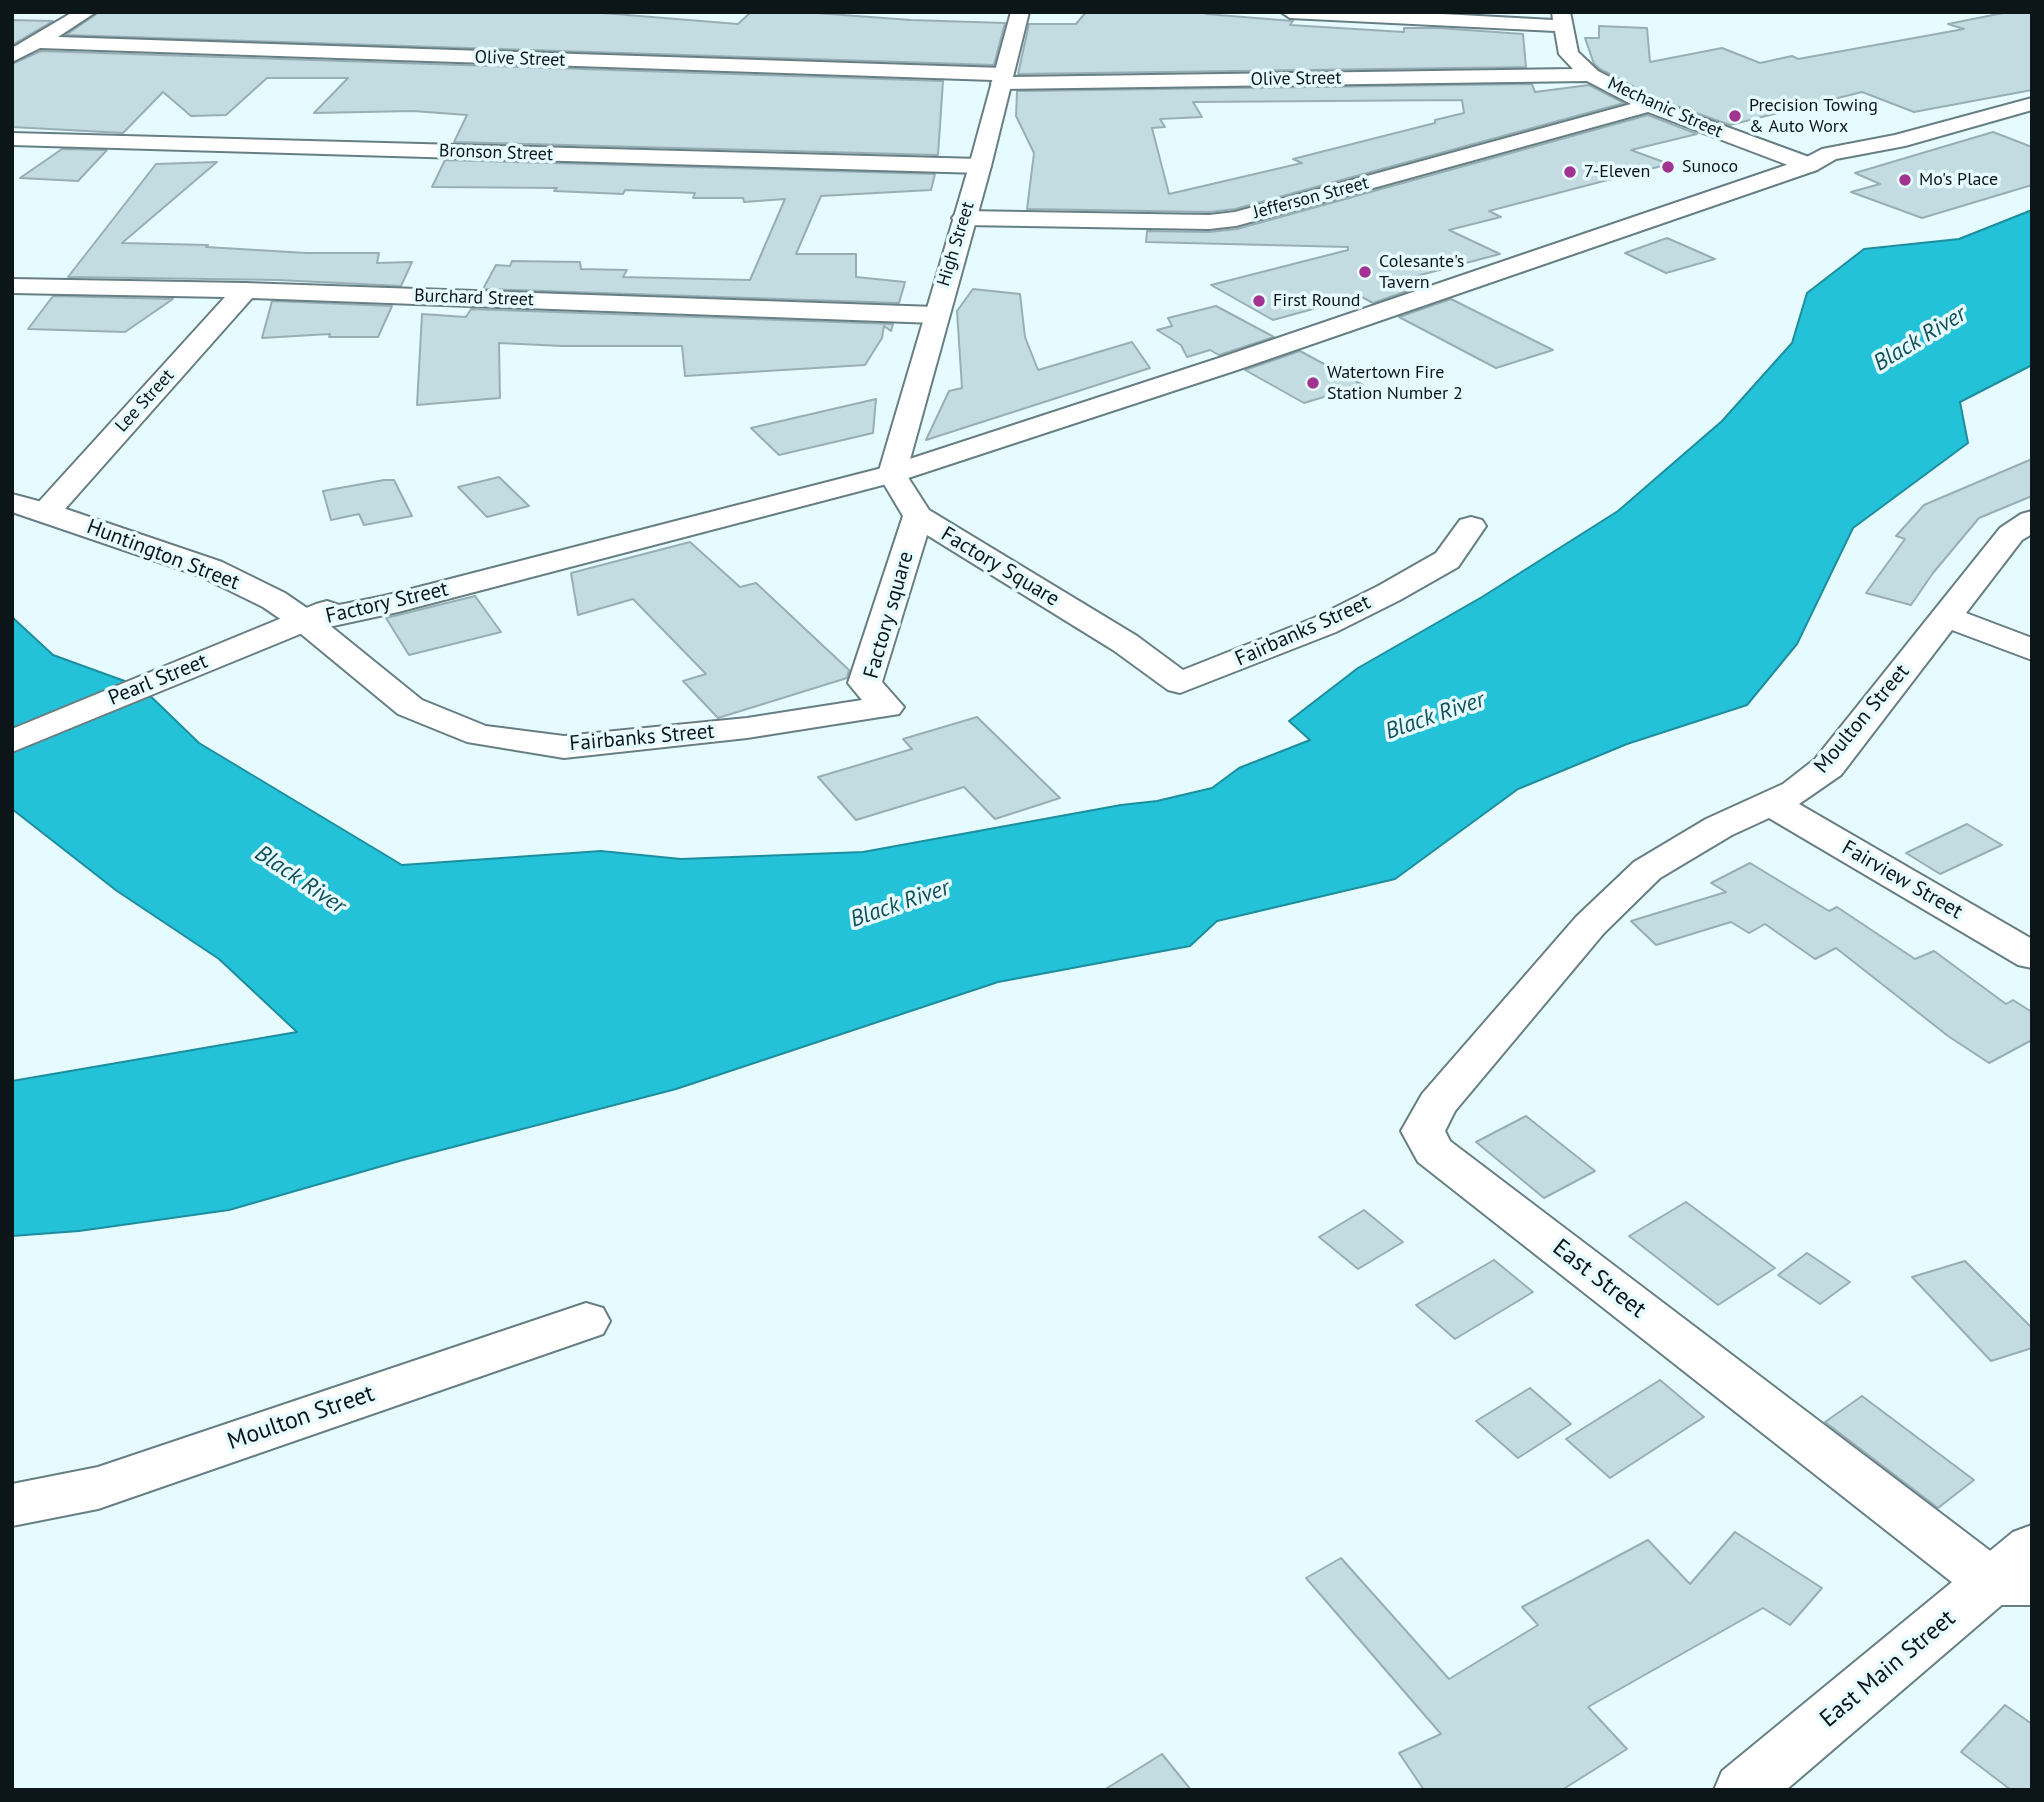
<!DOCTYPE html>
<style>
body{margin:0}
#map{position:relative;width:2044px;height:1802px;overflow:hidden;background:#e6fbff;font-family:"PT Sans",sans-serif}
canvas{display:block}
.frame{position:absolute;inset:0;border:14px solid #0c1517;pointer-events:none}
</style>
<div id="map">
<canvas width="2044" height="1802"></canvas>
<div class="frame"></div>
</div>
<script>
const context = document.querySelector('canvas').getContext('2d');
context.lineJoin = 'round';
function fill(path, color) {
  context.fillStyle = color;
  context.fill(path, 'evenodd');
}
function poly(rows) {
  const path = new Path2D();
  for (const r of rows) {
    path.moveTo(r[0], r[1]);
    for (let i = 2; i < r.length; i += 2) path.lineTo(r[i], r[i + 1]);
  }
  return path;
}
function stroke(path, color, width, dash) {
  context.strokeStyle = color;
  context.lineWidth = width;
  context.lineCap = dash ? 'butt' : 'round';
  context.setLineDash(dash || []);
  context.stroke(path);
}
function drawText(font, color, halo, rows, align = 'center') {
  context.font = font + ' "PT Sans",sans-serif';
  context.lineWidth = 7;
  context.setLineDash([]);
  context.textBaseline = 'middle';
  context.strokeStyle = halo;
  context.fillStyle = color;
  for (const [text, x, y, turn = 0] of rows) {
    context.save();
    context.translate(x, y);
    context.rotate((+turn || 0) * Math.PI / 180);
    context.textAlign = isNaN(turn) ? turn : align;
    if (halo) context.strokeText(text, 0, 0);
    context.fillText(text, 0, 0);
    context.restore();
  }
}
const water = poly([
 [2032,210,2032,365,1960,402,1968,443,1853,528,1797,644,1747,705,1627,744,1518,789,1395,879,1217,921,1190,946,998,982,676,1089,403,1160,229,1210,79,1231,12,1236,12,1081,297,1032,219,959,117,891,12,809,12,617,53,655,141,687,199,743,402,865,601,851,681,859,863,852,1121,805,1157,801,1212,788,1239,768,1310,740,1289,721,1358,668,1482,597,1618,511,1722,421,1792,343,1807,293,1864,249,1959,239,2032,210]
]);
const building = poly([
 [99,12,590,12,738,24,751,12,802,12,911,20,1005,23,994,65,66,35,99,12],
 [1086,12,1207,12,1206,14,1293,21,1290,25,1404,32,1404,28,1439,28,1523,34,1526,67,1018,74,1029,24,1076,24,1086,12],
 [2008,12,2032,12,2032,90,1914,112,1862,92,1730,125,1657,99,1600,69,1594,64,1585,38,1599,38,1599,26,1647,28,1650,62,1722,48,1760,63,1792,56,1798,59,1964,29,1948,24,2008,12],
 [12,20,53,21,12,45,12,20],
 [41,51,943,81,938,155,454,142,467,115,413,111,314,113,348,78,267,78,226,115,191,116,163,92,123,133,12,127,12,64,41,51],
 [1532,84,1535,92,1589,85,1624,103,1235,209,1209,212,1027,209,1034,153,1016,116,1017,91,1532,84],
 [1462,100,1464,113,1435,120,1435,123,1293,159,1302,163,1169,194,1152,128,1165,127,1160,119,1202,117,1193,102,1462,100],
 [1648,115,1697,134,1631,150,1669,164,1489,211,1501,217,1449,230,1500,254,1409,278,1424,285,1373,303,1360,296,1273,320,1211,285,1348,250,1348,247,1146,242,1147,231,1209,232,1237,229,1648,115],
 [1993,132,2032,147,2032,185,1922,218,1851,192,1880,184,1855,173,1993,132],
 [62,149,107,150,78,181,20,178,62,149],
 [445,160,935,174,931,190,821,196,796,254,856,254,856,277,905,282,899,303,483,289,496,265,510,266,512,261,580,262,581,269,627,270,623,277,750,280,785,199,744,202,743,198,693,198,695,193,625,190,623,194,554,191,557,188,432,187,445,160],
 [217,162,122,243,208,245,206,247,307,253,379,253,377,263,412,262,401,286,278,280,68,277,156,164,217,162],
 [1667,238,1715,259,1666,273,1625,253,1667,238],
 [973,289,1020,294,1025,337,1038,370,1132,342,1150,368,926,440,949,391,962,388,957,311,973,289],
 [53,296,173,299,125,332,28,329,53,296],
 [1451,299,1553,350,1496,368,1399,317,1451,299],
 [272,301,392,306,378,337,329,337,330,334,262,338,272,301],
 [1216,306,1274,337,1219,355,1210,350,1187,357,1181,345,1157,330,1172,326,1168,318,1216,306],
 [471,309,893,324,891,331,884,326,882,338,865,365,685,376,682,346,562,346,499,343,500,398,417,405,422,314,466,317,471,309],
 [1300,351,1363,385,1304,403,1245,370,1300,351],
 [876,399,873,433,779,455,751,428,876,399],
 [2032,459,2032,496,1979,518,1933,573,1911,605,1866,593,1905,539,1896,536,1924,505,2032,459],
 [499,477,529,506,487,517,458,487,499,477],
 [384,480,394,480,412,516,364,525,359,514,331,520,323,491,384,480],
 [690,542,740,587,756,583,849,670,847,678,718,718,683,681,706,674,633,599,578,615,571,573,690,542],
 [475,596,501,632,409,655,386,618,475,596],
 [977,717,1060,798,995,819,964,787,856,820,818,777,912,749,903,739,977,717],
 [1967,824,2002,845,1940,874,1906,853,1967,824],
 [1750,863,1829,911,1837,907,1915,959,1934,951,2006,1004,2013,1000,2032,1012,2032,1040,1989,1063,1948,1036,1836,948,1815,959,1765,924,1749,933,1731,922,1656,945,1631,921,1726,892,1711,883,1750,863],
 [1526,1116,1595,1171,1544,1198,1476,1142,1526,1116],
 [1686,1202,1775,1268,1718,1305,1629,1236,1686,1202],
 [1364,1210,1403,1242,1358,1269,1319,1237,1364,1210],
 [1807,1253,1850,1282,1820,1304,1778,1275,1807,1253],
 [1494,1260,1533,1292,1455,1339,1416,1305,1494,1260],
 [1965,1261,2032,1328,2032,1348,1991,1361,1912,1277,1965,1261],
 [1660,1380,1704,1417,1610,1478,1566,1439,1660,1380],
 [1530,1388,1571,1424,1518,1458,1476,1421,1530,1388],
 [1862,1396,1974,1480,1938,1508,1825,1422,1862,1396],
 [1735,1532,1822,1588,1790,1625,1763,1608,1588,1707,1627,1749,1562,1790,1424,1790,1399,1753,1441,1734,1306,1578,1341,1558,1449,1679,1538,1625,1522,1607,1648,1540,1690,1584,1735,1532],
 [2005,1705,2032,1724,2032,1790,2011,1790,1961,1752,2005,1705],
 [1162,1754,1191,1790,1104,1790,1162,1754]
]);
const minor = poly([
 [73,12,96,12,58,37,1003,68,1010,70,1013,74,1011,77,1573,69,1559,54,1555,31,1290,18,1281,12,1406,12,1553,20,1552,12,1570,12,1578,52,1598,71,1656,101,1817,160,1820,165,1817,170,1801,170,1648,112,1236,226,1209,229,964,225,956,223,952,218,956,213,964,211,1209,215,1235,212,1631,104,1587,81,1001,89,994,87,991,83,993,80,40,48,12,62,12,48,73,12],
 [12,133,980,159,988,161,991,166,988,171,980,173,12,145,12,133],
 [12,279,245,283,935,307,944,310,948,315,944,320,935,323,252,298,57,518,46,521,35,518,31,512,35,506,225,297,12,293,12,279],
 [892,465,902,468,929,510,1137,636,1183,670,1314,618,1378,586,1436,553,1460,520,1471,517,1482,520,1486,526,1458,567,1400,600,1336,632,1180,693,1168,690,1113,650,927,535,882,682,904,707,899,714,747,738,564,758,467,742,398,714,295,629,290,622,295,615,306,612,317,615,422,700,486,726,564,736,747,718,862,700,848,683,903,516,878,474,882,468,892,465],
 [2032,511,2032,534,2022,540,1966,613,2032,638,2032,660,1952,630,1841,775,1799,804,2032,939,2032,968,2018,965,1769,818,1732,835,1660,878,1604,933,1455,1111,1445,1131,1450,1141,2001,1559,2032,1559,2032,1605,1991,1605,1972,1598,1418,1162,1401,1131,1422,1094,1576,917,1634,862,1706,819,1783,784,1815,759,2000,528,2021,514,2032,511],
 [586,1303,603,1308,610,1321,603,1334,98,1509,12,1526,12,1484,98,1467,586,1303]
]);
const tertiary = poly([
 [1011,12,1029,12,991,166,906,474,902,480,892,483,882,480,878,474,969,166,1011,12],
 [12,494,57,506,222,562,285,593,317,615,322,622,317,629,306,632,295,629,263,607,200,576,12,512,12,494],
 [2032,1525,2032,1579,1786,1790,1714,1790,1722,1771,2013,1532,2032,1525]
]);
const secondary = poly([
 [2032,98,2032,110,1905,146,1836,159,1817,170,1237,370,902,480,398,612,305,632,12,752,12,729,316,604,327,601,339,605,384,596,882,468,1219,358,1801,160,1822,149,1895,135,2032,98]
]);
const markers = [
 [1735,116,7,"#a23390"],
 [1668,167,7,"#a23390"],
 [1570,172,7,"#a23390"],
 [1905,180,7,"#a23390"],
 [1365,272,7,"#a23390"],
 [1259,301,7,"#a23390"],
 [1313,383,7,"#a23390"]
];
const farStreetnames = [
 ["Olive Street",520,59,2],
 ["Olive Street",1296,79,-1],
 ["Mechanic Street",1665,108,24],
 ["Bronson Street",496,153,2],
 ["Jefferson Street",1311,198,-15],
 ["High Street",956,244,-73],
 ["Burchard Street",474,298,2],
 ["Lee Street",145,401,-48]
];
const farPoinames = [
 ["Precision Towing",1749,106],
 ["& Auto Worx",1749,127],
 ["Sunoco",1682,167],
 ["7-Eleven",1584,172],
 ["Mo's Place",1919,180],
 ["Colesante's",1379,262],
 ["Tavern",1379,283],
 ["First Round",1273,301],
 ["Watertown Fire",1327,373],
 ["Station Number 2",1327,394]
];
const streetNames = [
 ["Huntington Street",163,555,21],
 ["Factory Square",1000,567,31],
 ["Factory Street",387,603,-13],
 ["Factory square",889,615,-74],
 ["Fairbanks Street",1303,631,-24],
 ["Pearl Street",158,680,-22],
 ["Moulton Street",1862,719,-50],
 ["Fairbanks Street",642,738,-5],
 ["Fairview Street",1902,880,30]
];
const waterNames = [
 ["Black River",1920,339,-31],
 ["Black River",1435,716,-19],
 ["Black River",300,880,34],
 ["Black River",900,904,-19]
];
const nearStreetnames = [
 ["East Street",1599,1279,38],
 ["Moulton Street",301,1418,-19],
 ["East Main Street",1888,1669,-40]
];
fill(water, '#24c2d8');
stroke(water, '#1d8e9e', 2);
fill(building, '#c3dce1');
stroke(building, '#97afb4', 2);
stroke(minor, '#677e83', 4);
stroke(tertiary, '#677e83', 4);
stroke(secondary, '#677e83', 4);
fill(minor, '#fff');
fill(tertiary, '#fff');
fill(secondary, '#fff');
for (const [x, y, r, color] of markers) {
  const dot = new Path2D();
  dot.arc(x, y, r, 0, 2 * Math.PI);
  context.fillStyle = color;
  context.fill(dot);
  stroke(dot, '#e6fbff', 2.5);
}
drawText('18px', '#0c1517', '#e6fbff', farStreetnames);
drawText('18px', '#0c1517', '#e6fbff', farPoinames, 'left');
drawText('21px', '#0c1517', '#e6fbff', streetNames);
drawText('italic 23px', '#124f59', '#e6fbff', waterNames);
drawText('24px', '#0c1517', '#e6fbff', nearStreetnames);
</script>
